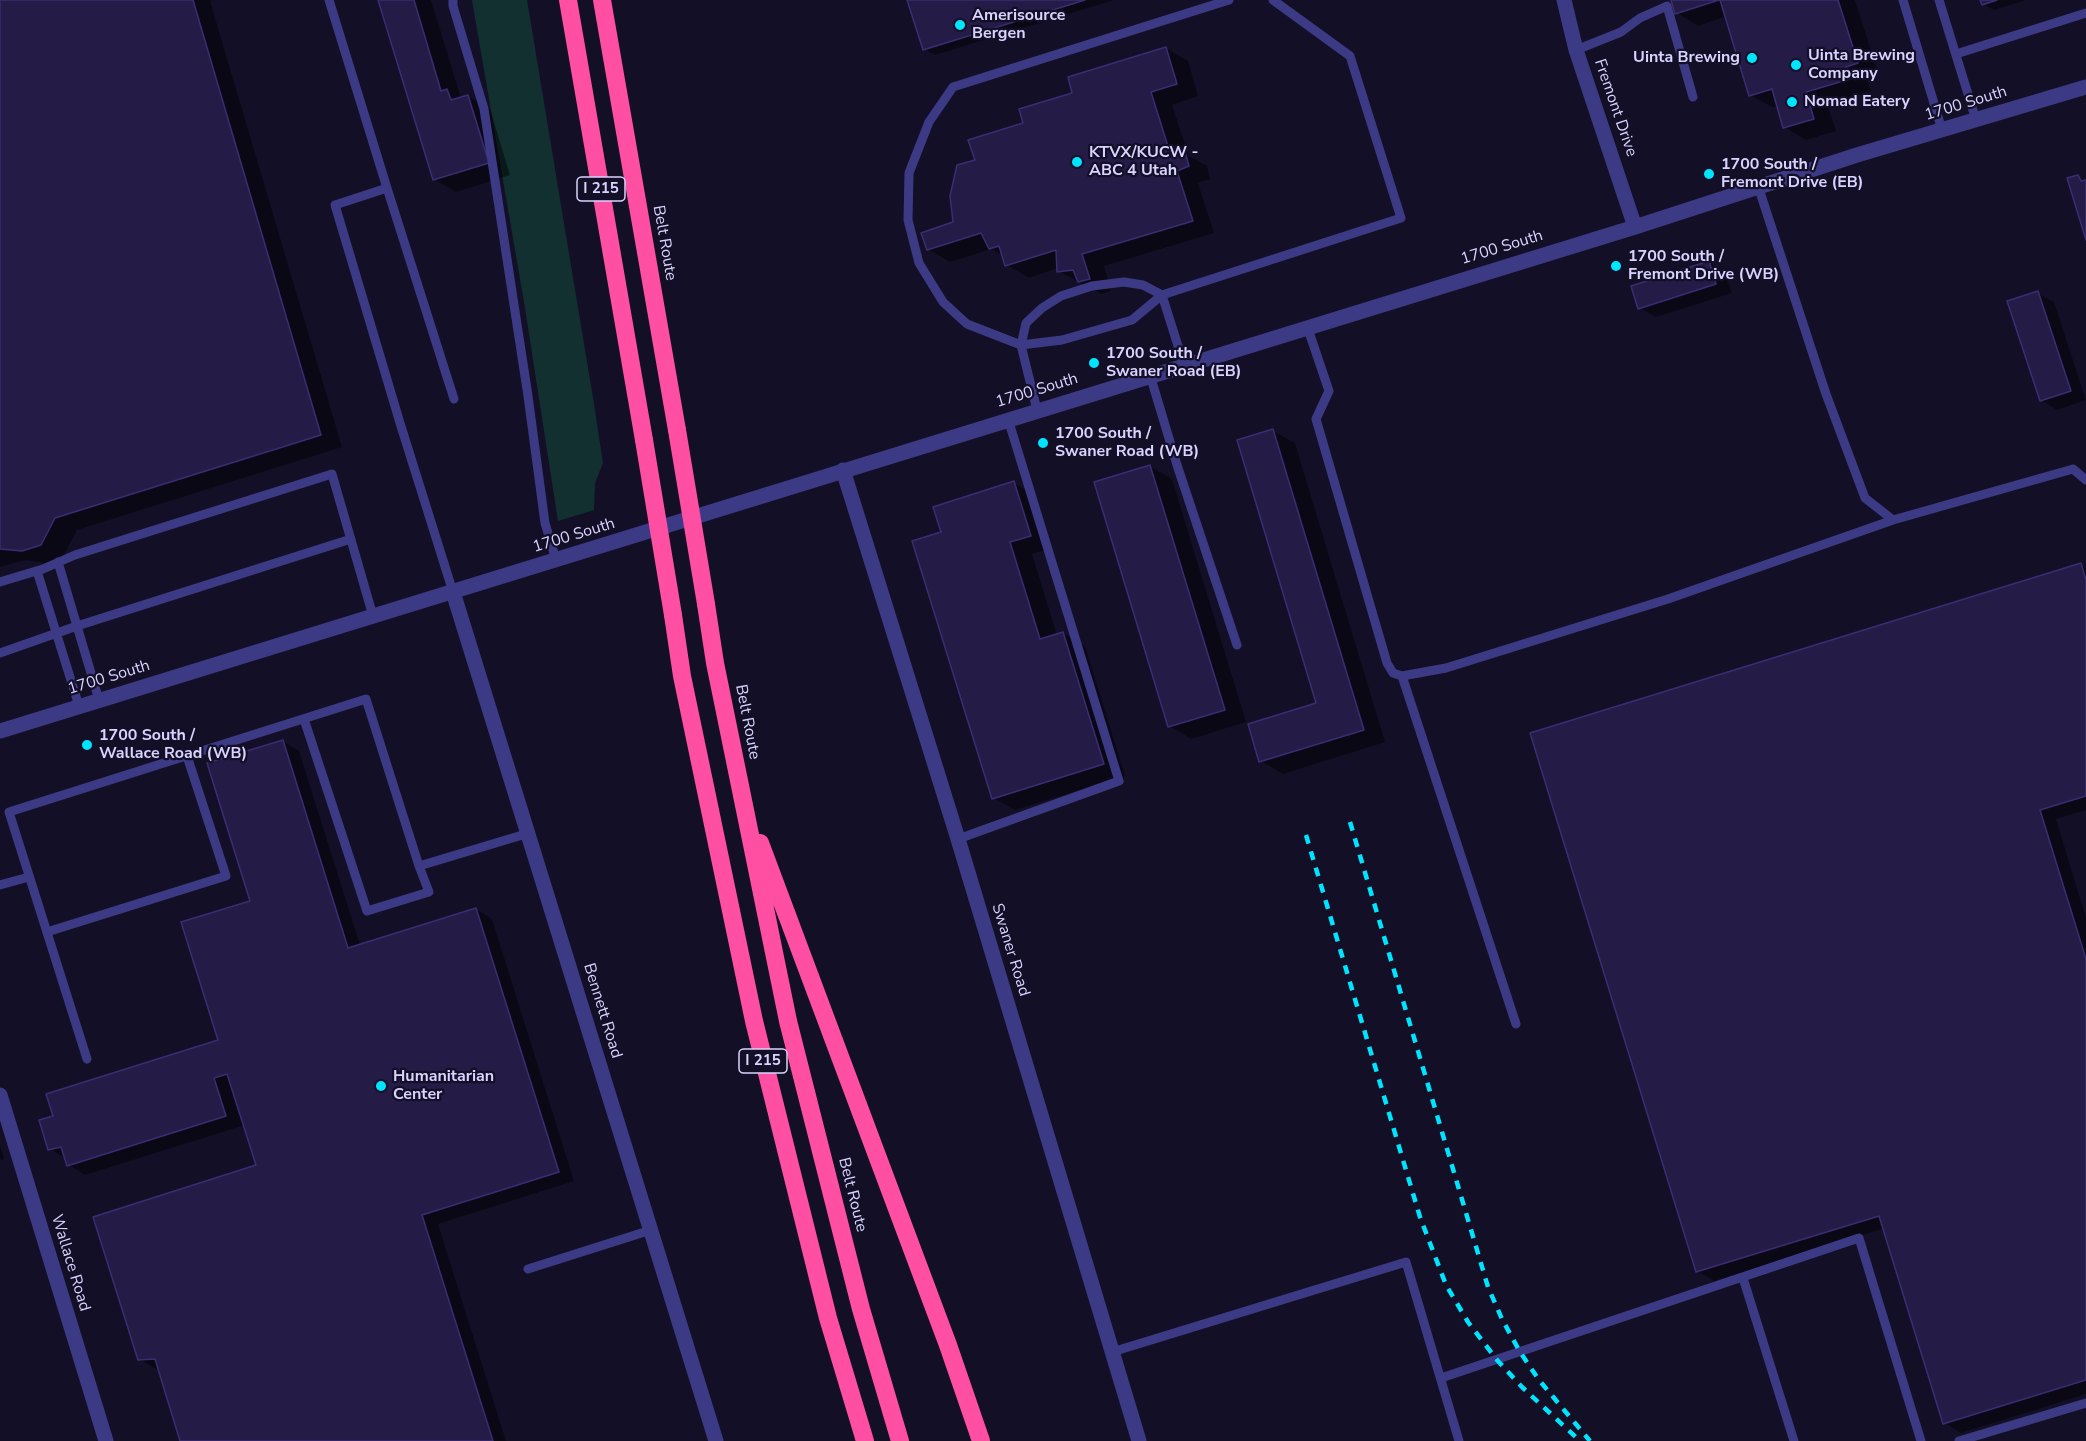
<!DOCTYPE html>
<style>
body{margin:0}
canvas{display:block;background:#130f26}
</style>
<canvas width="2086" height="1441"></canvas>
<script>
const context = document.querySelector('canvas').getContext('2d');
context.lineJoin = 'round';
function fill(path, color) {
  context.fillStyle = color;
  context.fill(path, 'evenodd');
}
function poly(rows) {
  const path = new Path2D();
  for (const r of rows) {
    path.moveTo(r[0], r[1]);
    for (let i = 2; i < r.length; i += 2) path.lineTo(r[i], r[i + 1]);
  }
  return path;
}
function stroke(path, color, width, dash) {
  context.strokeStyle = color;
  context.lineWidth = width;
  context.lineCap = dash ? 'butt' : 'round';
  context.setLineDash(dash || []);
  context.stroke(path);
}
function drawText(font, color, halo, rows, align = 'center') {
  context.font = font + ' "Nunito Sans",sans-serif';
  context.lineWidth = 4.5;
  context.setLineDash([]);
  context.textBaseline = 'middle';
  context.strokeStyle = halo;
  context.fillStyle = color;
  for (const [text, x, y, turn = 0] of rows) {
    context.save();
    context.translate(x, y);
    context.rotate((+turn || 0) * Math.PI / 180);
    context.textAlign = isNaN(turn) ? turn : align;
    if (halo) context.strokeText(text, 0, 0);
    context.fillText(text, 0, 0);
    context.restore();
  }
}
const green = poly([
 [472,0,527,0,593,398,603,463,595,483,594,510,558,521,525,308]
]);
const shadow = poly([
 [0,0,213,0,210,1,342,447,77,530,63,557,45,563,25,560,0,567],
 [380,0,431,0,461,98,468,96,490,109,510,175,456,192,434,179],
 [909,0,1114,0,935,55,924,49],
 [1673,0,1855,0,1879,75,1867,79,1871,91,1827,104,1836,131,1806,140,1784,127,1778,106,1772,107,1750,95,1727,16,1698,26,1677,13],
 [1982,0,2026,0,1994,10,1983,4],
 [1166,48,1188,61,1198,96,1172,105,1189,156,1207,166,1210,179,1198,183,1214,233,1104,266,1111,291,1102,294,1058,271,1058,268,1029,278,1007,265,1004,256,991,249,950,262,928,249,954,223,977,161,1025,124,1074,94],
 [1709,263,1725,272,1732,293,1656,317,1640,308],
 [2038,293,2054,302,2086,400,2057,410,2041,400],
 [1273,431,1295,443,1385,742,1283,774,1261,761,1318,704],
 [1150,466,1172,479,1246,722,1191,739,1170,726],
 [1014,483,1036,496,1052,548,1032,554,1057,635,1063,633,1085,646,1125,776,1015,810,994,798,943,533],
 [2080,564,2086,568,2086,810,2056,819,2086,918,2086,1394,1961,1433,1945,1423,1885,1228,1714,1281,1698,1271],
 [283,741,299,751,360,945,476,909,492,919,574,1181,438,1224,506,1441,182,1441,159,1369,156,1369,139,1359,258,1166,245,1125,85,1175,69,1165,67,1159,50,1149,55,1117,220,1041,252,902],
 [0,1145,4,1159,0,1160]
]);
const building = poly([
 [0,0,193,0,321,435,55,518,41,545,22,551,0,549,0,0],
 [378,0,414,0,441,91,447,89,451,100,468,95,489,163,433,180,378,0],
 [907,0,1085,0,923,50,907,0],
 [1671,0,1719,0,1675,14,1671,0],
 [1720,0,1838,0,1858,63,1846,67,1850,79,1806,92,1814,119,1783,128,1772,89,1749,96,1720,0],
 [1980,0,1997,0,1982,5,1980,0],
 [1166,47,1177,84,1151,92,1171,156,1185,152,1189,166,1177,171,1193,221,1082,254,1090,279,1078,282,1073,270,1057,272,1056,250,1005,266,999,246,989,249,981,233,927,250,921,233,953,222,950,196,957,165,975,160,968,140,1023,123,1019,109,1072,93,1068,77,1166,47],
 [2078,175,2081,181,2086,180,2086,240,2067,178,2078,175],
 [1709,261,1716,284,1638,309,1631,286,1709,261],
 [2038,291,2071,391,2040,401,2007,301,2038,291],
 [1273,429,1364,730,1259,762,1248,724,1316,703,1237,440,1273,429],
 [1150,465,1225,710,1168,727,1094,482,1150,465],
 [1014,481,1031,536,1010,542,1040,639,1063,632,1104,764,992,799,912,541,941,532,933,507,1014,481],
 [2081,563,2086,580,2086,796,2040,810,2086,959,2086,1380,1943,1424,1879,1216,1696,1272,1530,733,2081,563],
 [283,740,348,948,476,908,559,1172,422,1215,493,1441,180,1441,155,1359,138,1360,93,1217,256,1165,227,1074,214,1078,226,1116,67,1166,61,1147,48,1150,39,1120,53,1116,46,1094,218,1040,181,922,250,901,207,763,283,740]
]);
const service = poly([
 [329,0,387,188],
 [453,0,453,6,484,109,528,396,545,523,556,560],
 [1229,0,953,87,929,122,909,173,908,220,919,263,943,302,967,324,1021,345,1062,340,1132,320,1162,295,1401,218,1350,56,1273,0],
 [1903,0,1942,130],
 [1939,0,1976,120],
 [1576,50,1621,32,1640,18,1667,6,1693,97],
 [1956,54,2086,13],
 [1758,186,1826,394,1865,498,1893,520,2073,469,2086,480],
 [1307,326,1329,391,1316,419,1387,663,1393,673,1402,676,1446,668,1668,599,1893,520],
 [1150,375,1177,465,1237,645],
 [1037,410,1021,345,1026,323,1042,308,1061,296,1092,286,1124,282,1143,285,1162,295,1184,365],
 [58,562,99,700],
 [37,571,79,706],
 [0,582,43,569,75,555,332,474,373,616],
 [453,592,400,423,335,205,387,188,454,399],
 [0,653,77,626,351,539],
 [1402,676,1516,1024],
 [304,719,367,911,429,892,419,866],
 [958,839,1119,781,1008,419],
 [0,885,29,877],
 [47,932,226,876,187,756],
 [87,1059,9,812,366,699,419,866,529,833],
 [528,1269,651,1230],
 [1743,1278,1794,1441],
 [1112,1352,1406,1262,1459,1441],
 [1441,1378,1859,1238,1921,1441],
 [1959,1441,2086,1403]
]);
const minor = poly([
 [1564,0,1576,50,1635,227],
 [843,470,958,839,1139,1441],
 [453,592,716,1441],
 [0,1095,106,1441]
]);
const tertiary = poly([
 [0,731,1635,227,1857,155,2086,87]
]);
const motorway = poly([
 [568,0,644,440],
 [602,0,677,430],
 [706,604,715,663,788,1021,861,1309,900,1441],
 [673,615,682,676,754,1021,828,1318,865,1441],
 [760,843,948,1345,981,1441]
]);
const rail = poly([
 [1350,822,1488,1287,1502,1319,1520,1352,1539,1380,1590,1441],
 [1306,835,1420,1217,1446,1285,1468,1322,1497,1360,1522,1387,1580,1441]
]);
const motorwayBridge = poly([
 [677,430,706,604],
 [644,440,673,615]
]);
const markers = [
 [960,25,6,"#00e5ff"],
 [1752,58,6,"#00e5ff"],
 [1796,65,6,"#00e5ff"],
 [1792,102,6,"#00e5ff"],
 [1077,162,6,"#00e5ff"],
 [1709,174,6,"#00e5ff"],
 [1616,266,6,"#00e5ff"],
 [1094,363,6,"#00e5ff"],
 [1043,443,6,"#00e5ff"],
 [87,745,6,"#00e5ff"],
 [381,1086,6,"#00e5ff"]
];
const shields = [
 [601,189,48],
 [763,1061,48]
];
const shieldNames = [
 ["I 215",601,189],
 ["I 215",763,1061]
];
const poiNames = [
 ["Amerisource",972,16],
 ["Bergen",972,34],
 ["Uinta Brewing",1808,56],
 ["Company",1808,74],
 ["Uinta Brewing",1740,58,"right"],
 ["Nomad Eatery",1804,102],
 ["KTVX/KUCW -",1089,153],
 ["ABC 4 Utah",1089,171],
 ["1700 South /",1721,165],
 ["Fremont Drive (EB)",1721,183],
 ["1700 South /",1628,257],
 ["Fremont Drive (WB)",1628,275],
 ["1700 South /",1106,354],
 ["Swaner Road (EB)",1106,372],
 ["1700 South /",1055,434],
 ["Swaner Road (WB)",1055,452],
 ["1700 South /",99,736],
 ["Wallace Road (WB)",99,754],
 ["Humanitarian",393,1077],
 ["Center",393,1095]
];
const streetNames = [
 ["1700 South",1966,104,-17],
 ["Fremont Drive",1615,108,71],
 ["Belt Route",664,243,80],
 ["1700 South",1502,248,-17],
 ["1700 South",1037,391,-17],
 ["1700 South",574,536,-17],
 ["1700 South",109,678,-17],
 ["Belt Route",747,722,79],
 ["Swaner Road",1010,950,73],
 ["Bennett Road",602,1011,73],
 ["Belt Route",852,1195,76],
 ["Wallace Road",70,1263,73]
];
fill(green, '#12302f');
fill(shadow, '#0007');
fill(building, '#241b47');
stroke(building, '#3b2d73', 1.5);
stroke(service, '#3d3a85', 9);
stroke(minor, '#3d3a85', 15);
stroke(tertiary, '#3d3a85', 15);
stroke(motorway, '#ff4fa3', 18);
stroke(rail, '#00e5ff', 4.5, [9, 8]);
stroke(motorwayBridge, '#ff4fa3', 18);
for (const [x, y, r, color] of markers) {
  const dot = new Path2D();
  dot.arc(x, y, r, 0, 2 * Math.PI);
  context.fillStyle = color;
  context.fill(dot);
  stroke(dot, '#130f26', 2);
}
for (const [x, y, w] of shields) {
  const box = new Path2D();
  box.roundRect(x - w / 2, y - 12, w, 24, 4.5);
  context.fillStyle = '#130f26';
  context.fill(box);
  stroke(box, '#d9d4ff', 1.5);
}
drawText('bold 15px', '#d9d4ff', null, shieldNames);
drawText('bold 16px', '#d9d4ff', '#130f26', poiNames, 'left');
drawText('16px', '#d9d4ff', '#130f26', streetNames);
</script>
